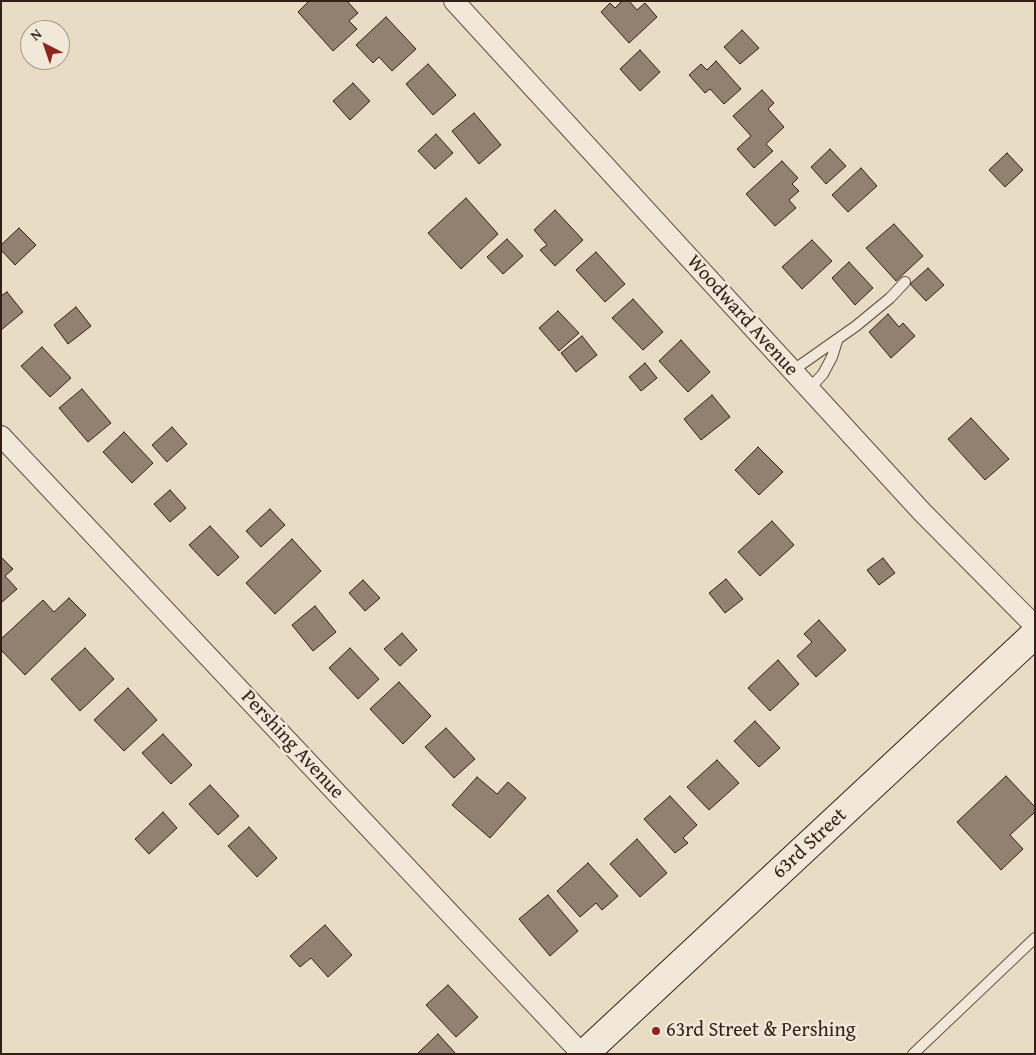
<!DOCTYPE html>
<style>
body{margin:0}
#map{position:relative;width:1036px;height:1055px;overflow:hidden;background:#e9dcc4;font-family:"Gentium Book Plus",serif}
canvas{display:block}
.frame{position:absolute;inset:0;border:2px solid #331f18;pointer-events:none}
.north{position:absolute;left:20px;top:20px;width:50px;height:50px;box-sizing:border-box;background:#f1e8d9;border:1px solid #a5988c;border-radius:50%;rotate:319deg;font-size:14px;font-weight:700;line-height:20px;text-align:center;color:#331f18}
.north::after{content:'';display:block;margin:auto;width:18px;height:22px;background:#8f2418;clip-path:polygon(50% 0,100% 100%,50% 72%,0 100%)}
</style>
<div id="map">
<canvas width="1036" height="1055"></canvas>
<div class="frame"></div>
<div class="north">N</div>
</div>
<script>
const context = document.querySelector('canvas').getContext('2d');
context.lineJoin = 'round';
function fill(path, color) {
  context.fillStyle = color;
  context.fill(path, 'evenodd');
}
function poly(rows) {
  const path = new Path2D();
  for (const r of rows) {
    path.moveTo(r[0], r[1]);
    for (let i = 2; i < r.length; i += 2) path.lineTo(r[i], r[i + 1]);
  }
  return path;
}
function stroke(path, color, width, dash) {
  context.strokeStyle = color;
  context.lineWidth = width;
  context.lineCap = dash ? 'butt' : 'round';
  context.setLineDash(dash || []);
  context.stroke(path);
}
function drawText(font, color, halo, rows, align = 'center') {
  context.font = font + ' "Gentium Book Plus",serif';
  context.lineWidth = 5;
  context.setLineDash([]);
  context.textBaseline = 'middle';
  context.strokeStyle = halo;
  context.fillStyle = color;
  for (const [text, x, y, turn = 0] of rows) {
    context.save();
    context.translate(x, y);
    context.rotate((+turn || 0) * Math.PI / 180);
    context.textAlign = isNaN(turn) ? turn : align;
    if (halo) context.strokeText(text, 0, 0);
    context.fillText(text, 0, 0);
    context.restore();
  }
}
const building = poly([
 [309,1,347,1,358,13,349,21,357,29,333,51,298,12,309,1],
 [622,1,629,1,637,10,645,3,657,17,629,43,601,12,610,3,615,8,622,1],
 [386,17,416,49,392,71,379,57,373,63,356,45,386,17],
 [742,30,759,48,740,64,724,47,742,30],
 [640,50,660,72,640,91,620,69,640,50],
 [716,61,741,89,724,104,710,89,705,93,689,75,701,64,707,70,716,61],
 [428,64,456,95,433,115,406,84,428,64],
 [353,83,370,101,350,120,333,101,353,83],
 [762,90,774,103,768,109,784,127,766,144,773,151,754,168,737,149,751,136,733,116,762,90],
 [474,113,501,145,479,164,452,131,474,113],
 [436,134,453,153,435,169,418,151,436,134],
 [830,149,846,166,826,184,811,167,830,149],
 [1007,153,1023,170,1005,187,989,170,1007,153],
 [782,161,798,178,792,184,799,191,789,200,796,208,775,226,746,194,782,161],
 [861,168,877,186,848,212,832,195,861,168],
 [466,198,498,234,461,269,428,233,466,198],
 [555,210,583,240,555,266,540,250,547,245,534,230,555,210],
 [894,224,923,256,896,281,866,248,894,224],
 [19,228,36,245,15,265,1,250,1,245,19,228],
 [507,239,523,256,503,274,487,257,507,239],
 [812,240,832,261,802,289,782,267,812,240],
 [596,252,625,284,605,302,576,270,596,252],
 [849,262,873,288,855,305,832,278,849,262],
 [928,268,944,285,926,301,910,284,928,268],
 [7,292,23,312,1,330,1,296,7,292],
 [633,299,663,332,643,350,612,318,633,299],
 [76,307,91,326,68,344,54,325,76,307],
 [558,311,579,333,559,351,539,328,558,311],
 [888,314,899,327,903,323,915,336,891,358,869,332,888,314],
 [582,336,597,355,576,372,561,353,582,336],
 [681,340,710,372,688,392,659,361,681,340],
 [42,347,71,378,50,397,21,366,42,347],
 [645,363,657,378,641,391,629,377,645,363],
 [82,389,111,423,88,442,59,408,82,389],
 [712,395,730,417,701,440,684,419,712,395],
 [971,418,1009,459,985,480,948,439,971,418],
 [172,427,187,444,167,462,152,445,172,427],
 [124,432,153,463,132,483,103,452,124,432],
 [758,447,783,472,759,495,735,470,758,447],
 [170,490,186,508,170,522,154,504,170,490],
 [270,509,285,525,261,547,246,531,270,509],
 [772,521,794,545,760,576,738,552,772,521],
 [210,526,239,557,218,576,189,545,210,526],
 [292,539,321,571,275,614,246,583,292,539],
 [1,557,13,569,5,576,17,589,1,603,1,557],
 [883,558,895,573,879,585,867,570,883,558],
 [726,579,743,599,725,613,709,593,726,579],
 [363,580,380,598,365,611,349,593,363,580],
 [69,598,86,615,25,675,1,650,1,639,43,600,54,612,69,598],
 [315,606,336,632,313,651,292,625,315,606],
 [819,620,846,650,816,677,797,656,812,642,804,634,819,620],
 [402,633,417,650,400,666,384,649,402,633],
 [85,648,114,679,80,711,51,679,85,648],
 [350,648,379,679,358,699,329,668,350,648],
 [778,660,799,684,770,711,748,688,778,660],
 [399,682,431,716,403,744,370,709,399,682],
 [128,688,157,720,124,751,94,720,128,688],
 [755,721,780,748,759,767,734,741,755,721],
 [446,728,475,759,454,778,425,747,446,728],
 [163,734,192,765,171,784,142,753,163,734],
 [717,760,739,783,709,810,687,787,717,760],
 [1006,776,1035,807,1035,812,1010,835,1023,849,1001,870,957,822,1006,776],
 [477,777,497,794,508,782,526,798,490,838,452,805,477,777],
 [210,785,239,816,218,835,189,804,210,785],
 [670,796,697,825,683,838,688,843,675,853,644,819,670,796],
 [163,812,177,828,149,854,135,839,163,812],
 [249,827,277,858,257,877,228,846,249,827],
 [637,839,667,873,640,897,610,864,637,839],
 [588,863,618,896,602,910,596,903,580,917,557,891,588,863],
 [548,895,578,931,550,956,519,919,548,895],
 [325,925,352,955,328,977,311,958,300,967,290,956,325,925],
 [448,985,478,1017,456,1037,426,1005,448,985],
 [438,1034,456,1054,417,1054,438,1034]
]);
const lane = poly([
 [792,371,856,326,890,298,905,282],
 [809,389,823,374,832,357,837,341],
 [913,1054,1035,938]
]);
const street = poly([
 [454,1,922,512,1035,626],
 [1,436,582,1054]
]);
const secondary = poly([
 [584,1054,1035,634]
]);
const markers = [
 [656,1031,5,"#8f2418"]
];
const streetNames = [
 ["Woodward Avenue",742,316,48],
 ["Pershing Avenue",292,745,47],
 ["63rd Street",810,844,-43]
];
const poiNames = [
 ["63rd Street & Pershing",666,1031]
];
fill(building, '#928171');
stroke(building, '#331f18', 1);
stroke(lane, '#604e43', 12);
stroke(street, '#604e43', 22);
stroke(secondary, '#331f18', 30);
stroke(lane, '#f1e8d9', 10);
stroke(street, '#f1e8d9', 20);
stroke(secondary, '#f1e8d9', 28);
for (const [x, y, r, color] of markers) {
  const dot = new Path2D();
  dot.arc(x, y, r, 0, 2 * Math.PI);
  context.fillStyle = color;
  context.fill(dot);
  stroke(dot, '#f1e8d9', 2);
}
drawText('20px', '#331f18', '#f1e8d9', streetNames);
drawText('20px', '#331f18', '#f1e8d9', poiNames, 'left');
</script>
